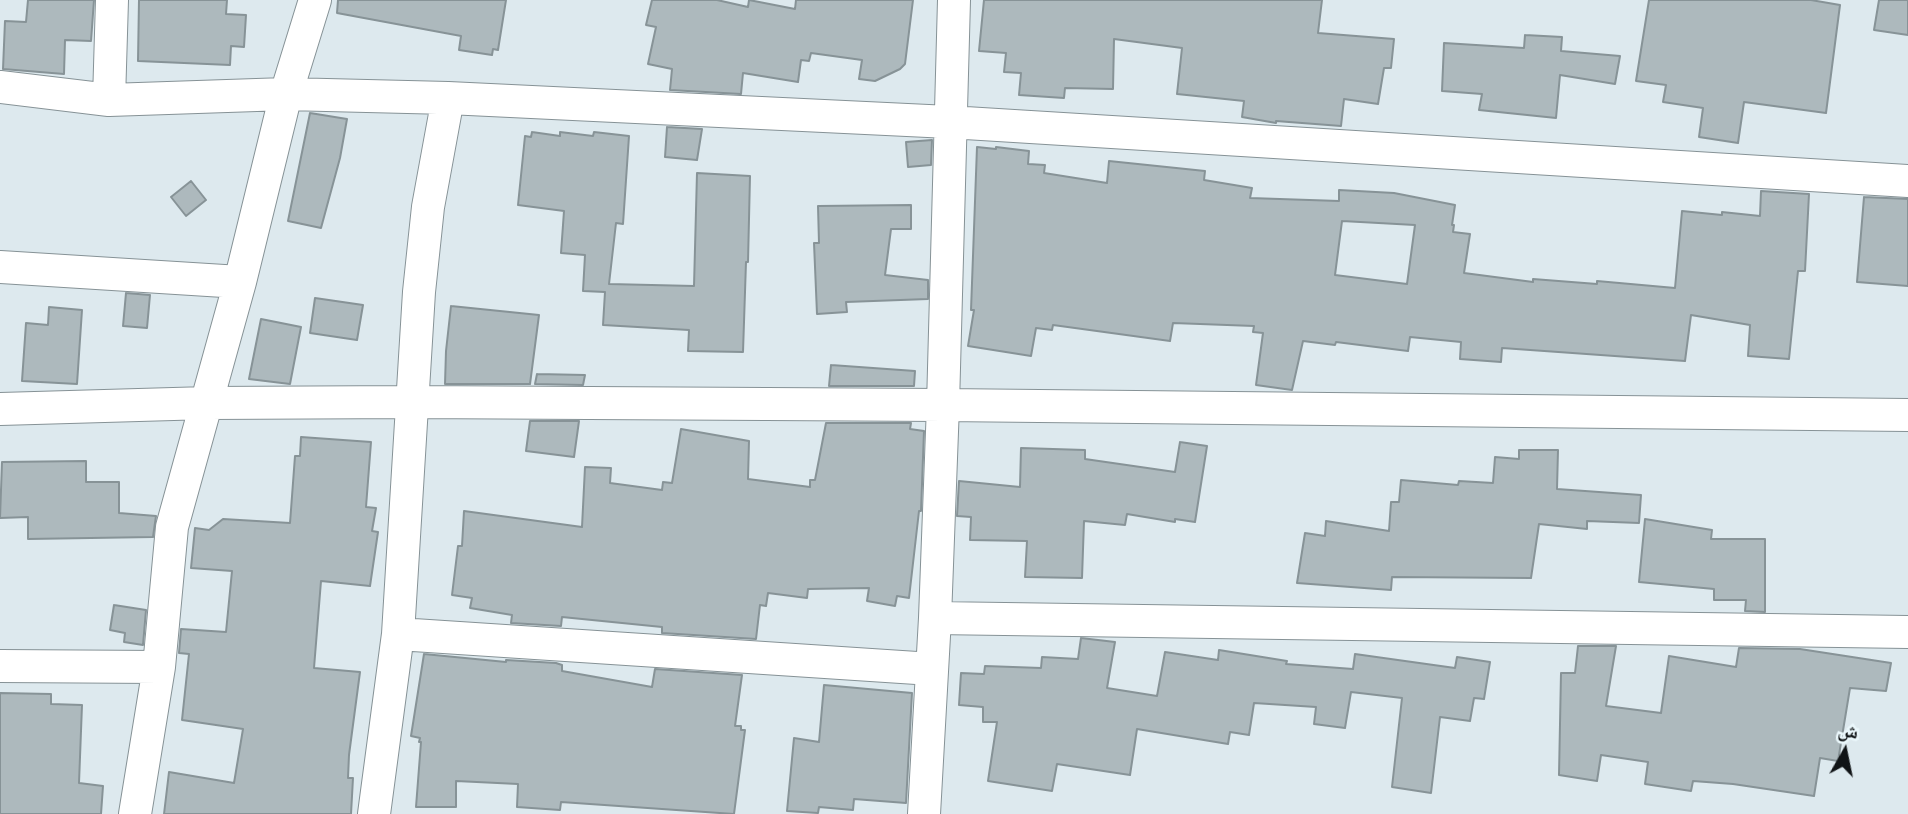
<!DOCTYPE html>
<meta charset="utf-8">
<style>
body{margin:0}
#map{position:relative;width:1908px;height:814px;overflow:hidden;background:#dde9ee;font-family:Raleway,"Noto Naskh Arabic",sans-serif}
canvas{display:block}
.north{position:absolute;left:1810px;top:716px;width:70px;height:70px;-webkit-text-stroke:5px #eaf7fb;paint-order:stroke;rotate:9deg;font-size:19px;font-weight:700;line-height:28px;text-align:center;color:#101416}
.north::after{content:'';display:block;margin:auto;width:24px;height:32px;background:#101416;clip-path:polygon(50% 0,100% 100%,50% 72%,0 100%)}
</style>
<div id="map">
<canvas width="1908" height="814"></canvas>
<div class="north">ش</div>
</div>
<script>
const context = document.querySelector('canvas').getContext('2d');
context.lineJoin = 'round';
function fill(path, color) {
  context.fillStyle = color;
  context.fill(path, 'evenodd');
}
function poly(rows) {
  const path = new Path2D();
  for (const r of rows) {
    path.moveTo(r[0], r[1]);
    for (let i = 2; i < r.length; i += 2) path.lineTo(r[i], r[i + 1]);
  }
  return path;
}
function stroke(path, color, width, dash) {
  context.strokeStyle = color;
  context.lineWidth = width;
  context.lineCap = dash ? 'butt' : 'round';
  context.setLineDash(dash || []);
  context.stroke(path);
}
const building = poly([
 [28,0,94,0,91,41,65,40,64,74,3,69,5,21,26,22,28,0],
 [139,0,227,0,226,14,246,15,244,47,231,46,230,65,138,61,139,0],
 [338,0,506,0,498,50,493,49,492,55,459,50,461,36,337,13,338,0],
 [652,0,717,0,748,7,749,0,795,9,796,0,913,0,905,64,900,69,875,81,859,79,862,60,811,53,809,61,801,60,798,82,743,73,741,94,670,90,672,69,648,64,656,27,646,25,652,0],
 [984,0,1322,0,1318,33,1394,39,1391,68,1384,68,1378,104,1344,99,1341,126,1276,121,1276,123,1242,117,1244,101,1177,94,1182,48,1114,39,1113,89,1065,88,1064,98,1019,95,1021,73,1004,72,1006,53,979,51,984,0],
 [1649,0,1811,0,1840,5,1826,113,1744,102,1738,143,1699,137,1703,108,1663,102,1666,85,1636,81,1649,0],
 [1879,0,1908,0,1908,35,1874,30,1879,0],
 [1525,35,1562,37,1561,51,1620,56,1615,84,1560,75,1556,118,1479,110,1482,94,1442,91,1444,43,1524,48,1525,35],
 [310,113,347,119,340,158,321,228,288,221,310,113],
 [667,127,702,129,697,160,665,157,667,127],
 [532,132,560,136,560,132,593,136,594,132,629,136,623,224,616,223,609,284,694,286,697,173,750,176,748,262,746,262,743,352,688,351,689,330,603,325,605,292,583,291,585,255,561,253,564,211,518,205,525,136,531,137,532,132],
 [932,140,931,165,908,167,906,142,932,140],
 [977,147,996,149,996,147,1029,151,1028,164,1045,165,1044,173,1107,183,1109,161,1205,171,1204,180,1252,188,1250,198,1339,201,1339,190,1394,193,1455,205,1452,225,1454,225,1453,232,1470,234,1464,273,1533,282,1533,279,1597,284,1597,281,1675,288,1682,211,1722,215,1722,212,1760,216,1761,191,1809,194,1805,271,1798,271,1789,359,1748,356,1750,325,1691,315,1685,361,1502,348,1501,362,1460,359,1461,342,1410,337,1408,351,1336,342,1335,345,1303,341,1292,390,1256,385,1263,333,1253,332,1254,326,1173,323,1170,341,1053,325,1052,330,1036,328,1031,356,968,346,974,310,971,310,977,147],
 [1342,221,1415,225,1407,284,1335,275,1342,221],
 [191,181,206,200,186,216,171,197,191,181],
 [1864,197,1908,199,1908,286,1857,282,1864,197],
 [911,205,911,229,891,229,885,275,928,280,928,299,846,302,847,312,817,314,814,243,819,243,818,206,911,205],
 [126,293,150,295,147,328,123,326,126,293],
 [315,298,363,305,357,340,310,333,315,298],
 [451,306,539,315,530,384,445,384,446,351,451,306],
 [49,307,82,310,77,384,22,381,26,323,48,325,49,307],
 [261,319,301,327,290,384,249,379,261,319],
 [831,365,915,371,914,386,829,386,831,365],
 [537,374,585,375,583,385,535,384,537,374],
 [530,421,579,421,574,457,526,451,530,421],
 [826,423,911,423,910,429,924,431,921,511,919,511,909,598,897,596,895,606,867,601,869,588,808,589,807,598,768,593,766,606,760,605,756,639,662,633,662,627,562,617,561,626,511,623,512,615,470,608,472,598,452,595,458,546,462,546,464,511,582,527,585,467,611,468,610,483,662,490,663,482,672,483,681,429,749,441,748,479,810,487,810,480,815,480,826,423],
 [301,437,371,442,366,507,376,508,372,531,378,532,370,586,321,581,314,668,360,672,349,755,348,778,353,778,351,814,164,814,169,772,234,783,243,729,182,720,189,654,179,653,181,629,226,632,232,571,191,568,195,528,209,530,223,519,290,523,295,456,300,456,301,437],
 [1180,442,1207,446,1195,522,1175,519,1175,522,1127,514,1125,525,1084,521,1082,578,1025,577,1027,541,970,540,971,517,957,516,959,481,1020,487,1021,448,1085,450,1085,459,1175,472,1180,442],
 [1519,450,1558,450,1557,489,1641,495,1639,523,1587,521,1587,529,1539,524,1531,578,1392,577,1391,590,1297,583,1305,533,1325,536,1326,521,1389,531,1391,502,1399,502,1401,480,1458,485,1459,481,1493,483,1495,457,1519,459,1519,450],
 [86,461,86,482,119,482,119,513,156,516,153,537,28,539,28,517,0,518,2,462,86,461],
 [1645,519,1712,530,1711,539,1765,539,1765,612,1745,611,1746,600,1714,600,1714,589,1639,582,1645,519],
 [114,605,146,610,143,645,124,642,125,633,110,630,114,605],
 [1081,638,1115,642,1107,688,1157,696,1165,652,1218,660,1219,650,1287,661,1286,664,1353,669,1355,654,1455,668,1457,657,1490,662,1484,699,1474,698,1470,721,1440,717,1431,793,1392,787,1402,698,1351,692,1345,728,1314,724,1316,707,1254,703,1249,735,1230,732,1228,744,1137,729,1130,775,1057,764,1052,791,988,781,997,722,983,722,983,707,959,705,961,673,984,674,985,666,1041,668,1042,657,1078,659,1081,638],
 [1578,646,1616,646,1606,706,1661,713,1669,656,1736,667,1739,648,1800,649,1891,663,1886,691,1850,688,1838,761,1820,758,1814,796,1733,784,1693,781,1691,791,1645,784,1648,762,1601,755,1597,781,1559,775,1561,673,1575,673,1578,646],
 [424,654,506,662,506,660,556,663,562,665,562,671,652,687,655,669,742,675,735,726,741,726,741,730,745,730,734,814,561,802,560,810,517,807,518,784,456,781,456,807,416,807,421,742,419,742,420,738,411,736,424,654],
 [824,685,912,693,906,803,854,799,853,810,819,807,818,813,787,811,794,738,819,742,824,685],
 [0,693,51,694,51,704,82,705,79,783,103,786,101,814,0,814,0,693]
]);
const minor = poly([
 [0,87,109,100,286,94,448,98,949,122,1908,181],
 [109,100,112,0],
 [0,267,240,282],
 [0,409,208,403,412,402,943,405,1908,415],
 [935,618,1908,632],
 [398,634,932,669],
 [0,666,159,667],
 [135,814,159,667,172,527,240,282,286,94,315,0],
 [374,814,398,634,419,292,428,207,448,98],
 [924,814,935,618,943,405,954,0]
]);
fill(building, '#adb9bd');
stroke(building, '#879397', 2);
stroke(minor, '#869296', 34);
stroke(minor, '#fff', 32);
</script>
